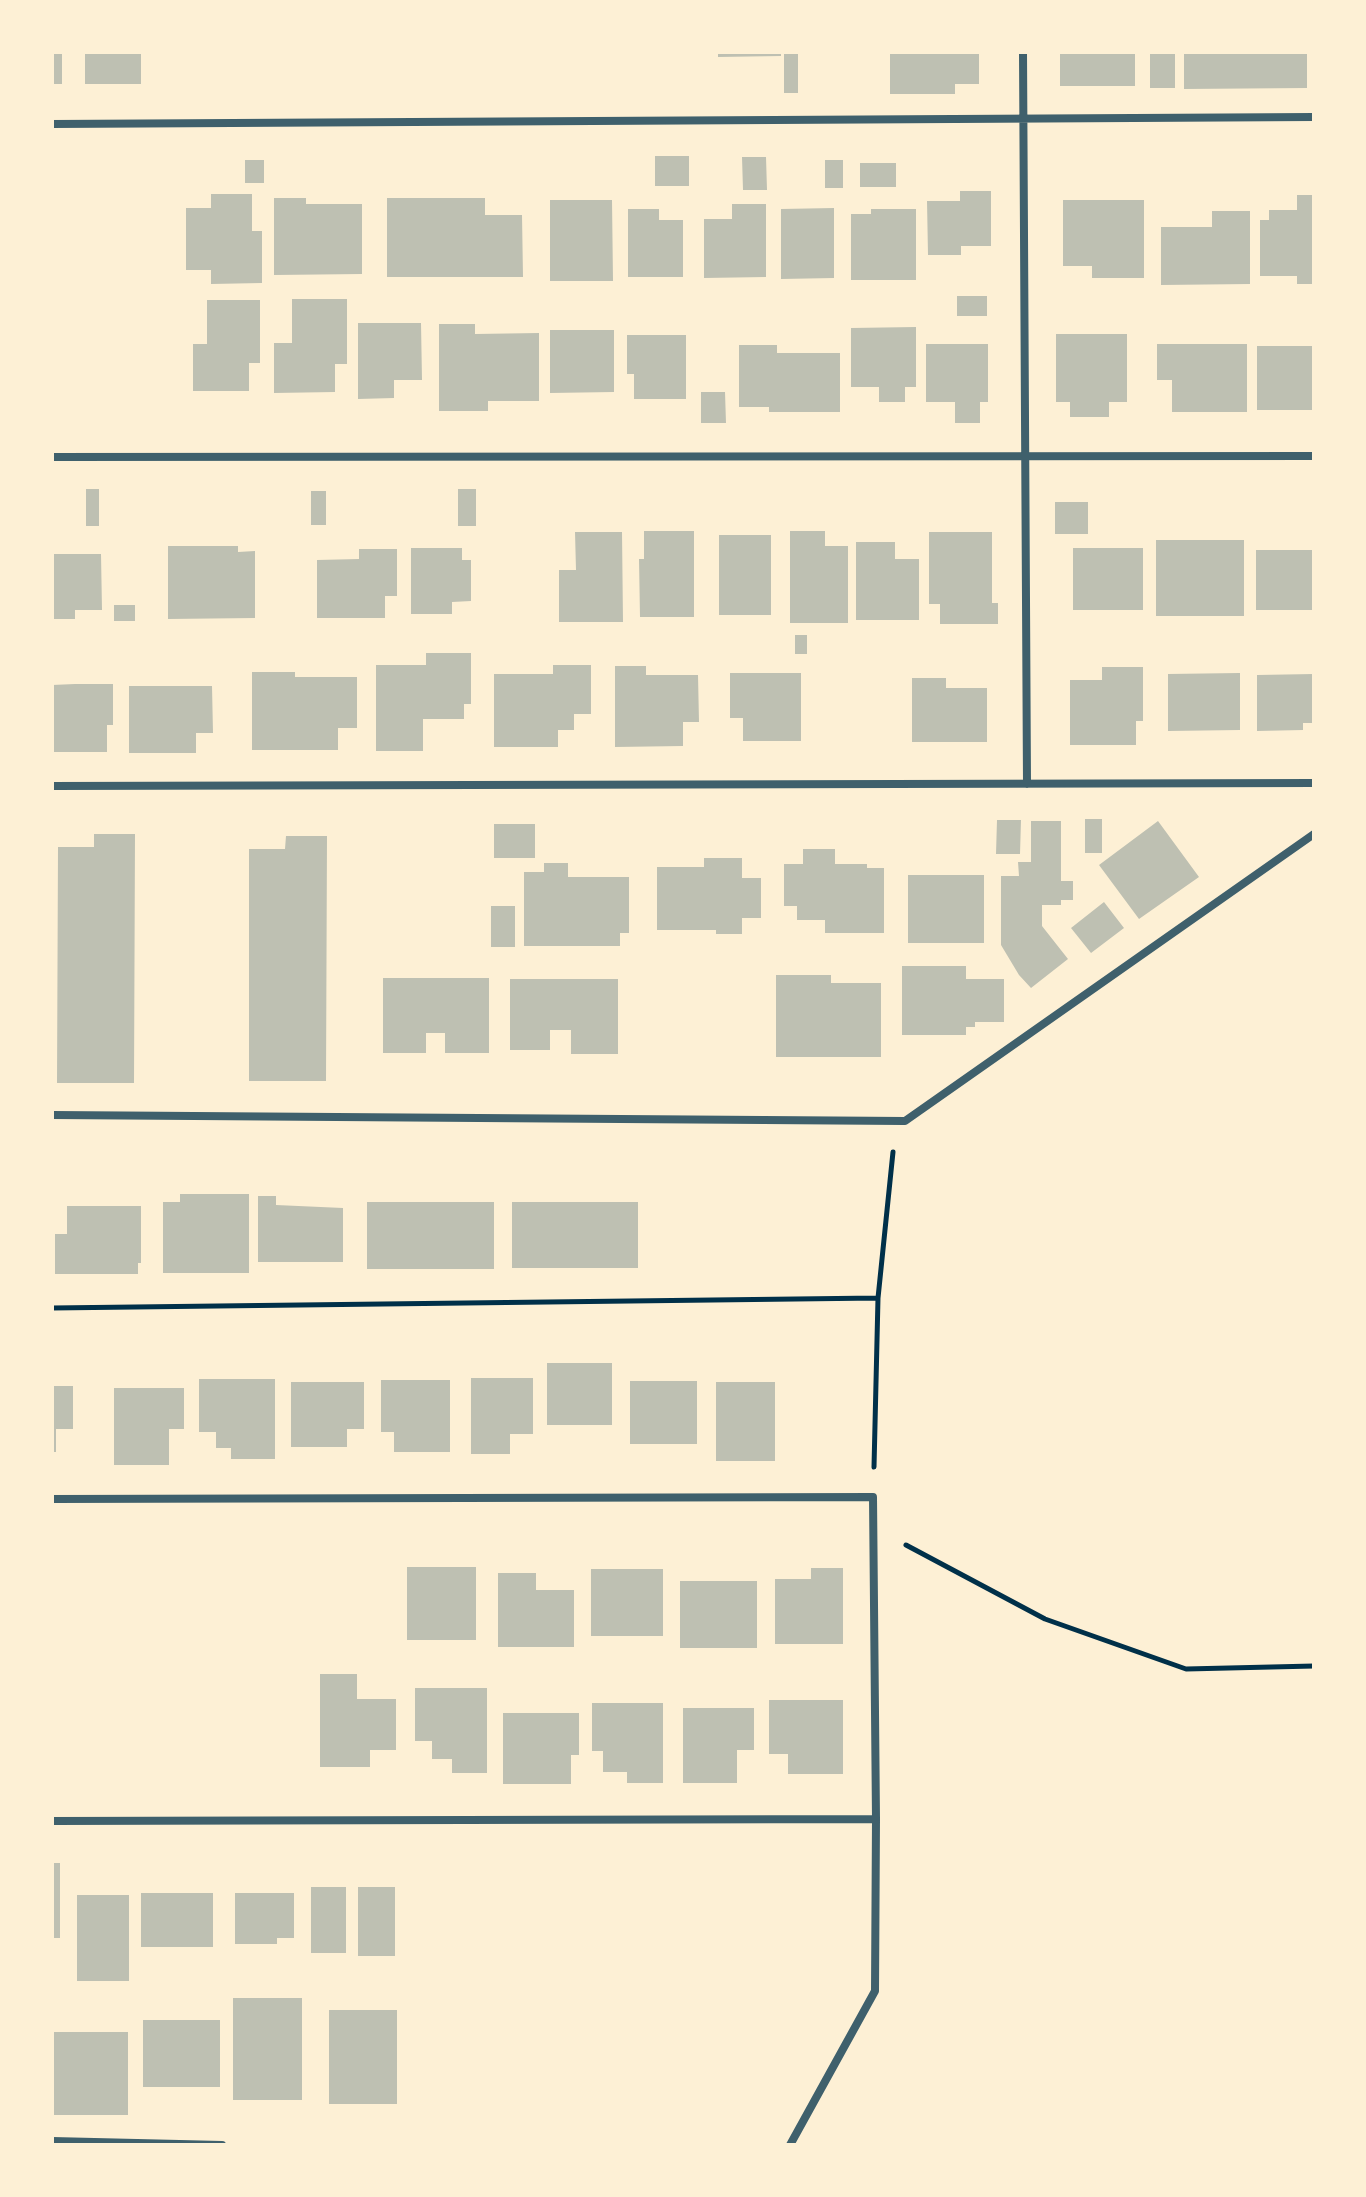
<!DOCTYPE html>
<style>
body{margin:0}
#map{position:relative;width:1366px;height:2197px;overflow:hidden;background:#fdf0d5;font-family:Helvetica,sans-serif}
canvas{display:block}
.frame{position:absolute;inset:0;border:54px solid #fdf0d5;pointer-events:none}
</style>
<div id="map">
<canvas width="1366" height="2197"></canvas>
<div class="frame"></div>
</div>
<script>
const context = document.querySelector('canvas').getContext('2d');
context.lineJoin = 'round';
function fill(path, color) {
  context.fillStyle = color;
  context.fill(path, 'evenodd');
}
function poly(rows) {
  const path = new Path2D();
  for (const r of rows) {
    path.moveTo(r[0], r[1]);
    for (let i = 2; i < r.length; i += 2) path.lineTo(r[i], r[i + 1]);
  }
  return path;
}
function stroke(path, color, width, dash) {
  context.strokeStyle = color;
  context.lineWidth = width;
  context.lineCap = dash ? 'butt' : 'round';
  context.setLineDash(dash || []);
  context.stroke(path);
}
const building = poly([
 [52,52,62,52,62,84,52,84],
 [85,52,141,52,141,84,85,84],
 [718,52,781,52,781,56,718,57],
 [784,52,798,52,798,93,784,93],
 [890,52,979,52,979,84,955,84,955,94,890,94],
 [1060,52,1135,52,1135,86,1060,86],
 [1150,52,1175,52,1175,88,1150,88],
 [1184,52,1307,52,1307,88,1184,89],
 [655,156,689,156,689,186,655,186],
 [742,157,766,157,767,190,743,190],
 [245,160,264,160,264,183,245,183],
 [825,160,843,160,843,188,825,188],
 [860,163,896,163,896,187,860,187],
 [960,191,991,191,991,246,961,246,961,255,928,255,927,201,960,201],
 [211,194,252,194,252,231,262,231,262,283,211,284,211,270,186,270,186,208,211,208],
 [1297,195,1314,195,1314,284,1297,284,1297,276,1260,276,1260,220,1269,220,1269,210,1297,210],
 [274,198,306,198,306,204,362,204,362,274,274,275],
 [387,198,485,198,485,215,522,215,523,277,387,277],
 [550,200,612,200,613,281,550,281],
 [1063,200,1144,200,1144,278,1092,278,1092,266,1063,266],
 [732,204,766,204,766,277,704,278,704,219,732,219],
 [834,208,834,278,781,279,781,209],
 [628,209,659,209,659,220,683,220,683,277,628,277],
 [871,209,916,209,916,280,851,280,851,214,871,214],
 [1212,211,1250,211,1250,284,1161,285,1161,227,1212,227],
 [957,296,987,296,987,316,957,316],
 [292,299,347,299,347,364,335,364,335,392,274,393,274,343,292,343],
 [207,300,260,300,260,363,249,363,249,391,193,391,193,344,207,344],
 [358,323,421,323,422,380,394,380,394,398,358,399],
 [439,324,475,324,475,334,539,333,539,401,488,401,488,411,439,411],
 [916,327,916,387,905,387,905,402,879,402,879,387,851,387,851,328],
 [550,330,614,330,614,392,550,393],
 [1056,334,1127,334,1127,402,1109,402,1109,417,1070,417,1070,402,1056,402],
 [627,335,686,335,686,399,634,399,634,374,627,374],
 [926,344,988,344,988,402,980,402,980,423,955,423,955,402,926,402],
 [1157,344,1247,344,1247,412,1172,412,1172,380,1157,380],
 [739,345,777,345,777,353,840,353,840,412,769,412,769,407,739,407],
 [1257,346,1314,346,1314,410,1257,410],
 [701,392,725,392,726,423,701,423],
 [86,489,99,489,99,526,86,526],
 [458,489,476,489,476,526,458,526],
 [311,491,326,491,326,525,311,525],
 [1055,502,1088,502,1088,534,1055,534],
 [644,531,694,531,694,617,640,617,639,559,644,559],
 [790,531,825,531,825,546,848,546,848,623,790,623],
 [575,532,622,532,623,622,559,622,559,570,576,570],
 [929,532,992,532,992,603,998,603,998,624,940,624,940,604,929,604],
 [719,535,771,535,771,615,719,615],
 [1156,540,1244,540,1244,616,1156,616],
 [856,542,895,542,895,559,919,559,919,620,856,620],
 [168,546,238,546,238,552,255,551,255,618,168,619],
 [411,548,462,548,462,560,471,560,471,601,452,602,452,614,411,614],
 [1073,548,1143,548,1143,610,1073,610],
 [359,549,397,549,397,596,385,596,385,618,317,618,317,560,359,559],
 [1256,550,1314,550,1314,610,1256,610],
 [52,554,101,554,102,610,75,610,75,619,52,619],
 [114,605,135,605,135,621,114,621],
 [795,635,807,635,807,654,795,654],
 [426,653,471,653,471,704,464,704,464,719,423,719,423,751,376,751,376,665,426,665],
 [553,665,591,665,591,714,574,714,574,730,558,730,558,747,494,747,494,674,553,674],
 [615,666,646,666,646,675,698,675,699,722,683,722,683,746,615,747],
 [1102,667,1143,667,1143,721,1136,721,1136,745,1070,745,1070,680,1102,680],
 [252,672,295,672,295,677,357,677,357,728,338,728,338,750,252,750],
 [730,673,801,673,801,741,743,741,743,718,730,718],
 [1240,673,1240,730,1168,731,1168,674],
 [1314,674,1314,723,1303,723,1303,730,1257,731,1257,675],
 [912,678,946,678,946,688,987,688,987,742,912,742],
 [75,684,113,684,113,725,107,725,107,752,52,752,52,685],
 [129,686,212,686,213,733,196,733,196,753,129,753],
 [1085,819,1102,819,1102,853,1085,853],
 [997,820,1021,820,1020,854,996,854],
 [1031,821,1061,821,1061,881,1073,881,1073,900,1061,900,1061,905,1042,905,1042,926,1068,959,1031,988,1019,975,1001,945,1001,876,1019,876,1018,862,1031,862],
 [1158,821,1199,877,1139,919,1099,865],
 [494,824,535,824,535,858,494,858],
 [94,834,135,834,134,1083,57,1083,58,847,94,847],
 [286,836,327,836,326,1081,249,1081,249,849,285,849],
 [803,849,835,849,835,864,867,864,867,868,884,868,884,933,825,933,825,920,797,920,797,906,784,906,784,864,803,864],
 [704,858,742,858,742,878,761,878,761,918,742,918,742,934,716,934,716,930,657,930,657,867,704,867],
 [544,863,568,863,568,877,629,877,629,933,620,933,620,946,524,946,524,872,544,872],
 [908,875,984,875,984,943,908,943],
 [1104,902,1124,928,1091,953,1071,928],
 [491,906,515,906,515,947,491,947],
 [902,966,966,966,966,979,1004,979,1004,1022,975,1022,975,1027,966,1027,966,1035,902,1035],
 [776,975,831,975,831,983,881,983,881,1057,776,1057],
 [383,978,489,978,489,1053,445,1053,445,1033,426,1033,426,1053,383,1053],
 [510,979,618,979,618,1054,571,1054,571,1030,550,1030,550,1050,510,1050],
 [180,1194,249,1194,249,1273,163,1273,163,1202,180,1202],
 [258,1196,276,1196,276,1205,343,1208,343,1262,258,1262],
 [367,1202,494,1202,494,1269,367,1269],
 [512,1202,638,1202,638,1268,512,1268],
 [67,1206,141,1206,141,1263,138,1263,138,1274,55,1274,55,1234,67,1234],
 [547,1363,612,1363,612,1425,547,1425],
 [471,1378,533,1378,533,1434,510,1434,510,1454,471,1454],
 [199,1379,275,1379,275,1459,231,1459,231,1448,216,1448,216,1432,199,1432],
 [381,1380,450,1380,450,1452,394,1452,394,1432,381,1432],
 [630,1381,697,1381,697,1444,630,1444],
 [291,1382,364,1382,364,1429,347,1429,347,1447,291,1447],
 [716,1382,775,1382,775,1461,716,1461],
 [52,1386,73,1386,73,1429,56,1429,56,1452,52,1452],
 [114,1388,184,1388,184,1429,169,1429,169,1465,114,1465],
 [407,1567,476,1567,476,1640,407,1640],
 [811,1568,843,1568,843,1644,775,1644,775,1579,811,1579],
 [591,1569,663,1569,663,1636,591,1636],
 [498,1573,536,1573,536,1590,574,1590,574,1647,498,1647],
 [680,1581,757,1581,757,1648,680,1648],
 [320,1674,357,1674,357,1699,396,1699,396,1750,370,1750,370,1767,320,1767],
 [415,1688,487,1688,487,1773,452,1773,452,1759,432,1759,432,1741,415,1741],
 [769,1700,843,1700,843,1774,788,1774,788,1754,769,1754],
 [592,1703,663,1703,663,1783,627,1783,627,1772,603,1772,603,1751,592,1751],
 [683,1708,754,1708,754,1750,737,1750,737,1783,683,1783],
 [503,1713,579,1713,579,1755,571,1755,571,1784,503,1784],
 [52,1863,60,1863,60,1938,52,1938],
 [311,1887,346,1887,346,1953,311,1953],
 [358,1887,395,1887,395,1956,358,1956],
 [141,1893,213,1893,213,1947,141,1947],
 [235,1893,294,1893,294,1938,277,1938,277,1944,235,1944],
 [77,1895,129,1895,129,1981,77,1981],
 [233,1998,302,1998,302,2100,233,2100],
 [329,2010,397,2010,397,2104,329,2104],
 [143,2020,220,2020,220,2087,143,2087],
 [52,2032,128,2032,128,2115,52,2115]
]);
const path = poly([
 [878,1298,893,1152],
 [52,1308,878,1298,874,1467],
 [906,1545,1045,1619,1186,1669,1314,1666]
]);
const minor = poly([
 [1023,52,1027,784],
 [52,124,1314,117],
 [52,457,1314,456],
 [52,786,1314,783],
 [52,1115,905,1121,1314,834],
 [52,1499,873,1497,876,1819,875,1991,790,2145],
 [52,1821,876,1819],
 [52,2141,222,2145]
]);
fill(building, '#bec0b2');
stroke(path, '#003049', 5);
stroke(minor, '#3f606c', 8);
</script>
